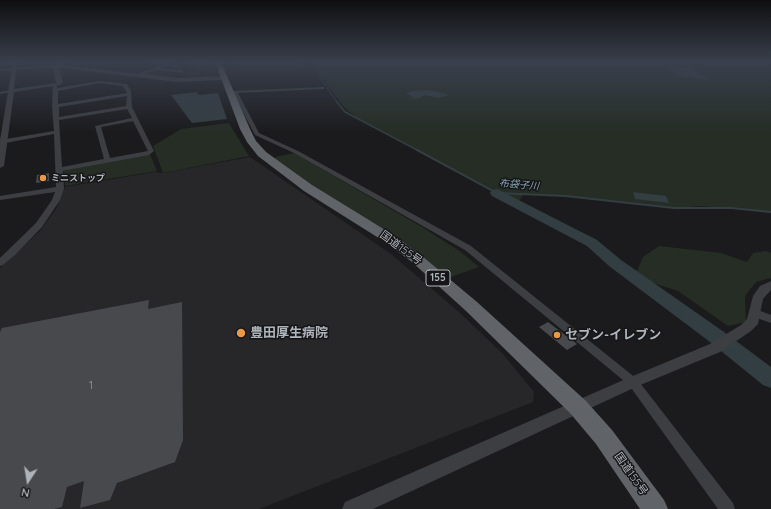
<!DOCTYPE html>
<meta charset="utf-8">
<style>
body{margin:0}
#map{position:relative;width:771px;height:509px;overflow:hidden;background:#1b1b1d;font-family:Quicksand,sans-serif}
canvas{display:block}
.north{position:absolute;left:8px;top:461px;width:40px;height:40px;-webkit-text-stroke:3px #161618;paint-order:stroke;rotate:192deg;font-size:11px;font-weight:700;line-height:16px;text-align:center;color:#aeb4bb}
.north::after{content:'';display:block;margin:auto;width:14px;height:18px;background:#aeb4bb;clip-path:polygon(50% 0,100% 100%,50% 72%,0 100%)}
</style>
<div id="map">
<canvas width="771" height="509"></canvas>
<div class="north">N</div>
</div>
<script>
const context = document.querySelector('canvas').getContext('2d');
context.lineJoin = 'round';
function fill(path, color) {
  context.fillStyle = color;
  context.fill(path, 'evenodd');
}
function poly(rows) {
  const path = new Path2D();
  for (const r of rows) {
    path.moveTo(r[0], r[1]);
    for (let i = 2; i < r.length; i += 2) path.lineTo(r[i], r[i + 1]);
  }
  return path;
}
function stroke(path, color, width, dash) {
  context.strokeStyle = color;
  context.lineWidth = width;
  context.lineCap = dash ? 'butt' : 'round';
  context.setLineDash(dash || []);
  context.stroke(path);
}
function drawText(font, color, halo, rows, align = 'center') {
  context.font = font + ' Quicksand,"Noto Sans JP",sans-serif';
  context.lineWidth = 3;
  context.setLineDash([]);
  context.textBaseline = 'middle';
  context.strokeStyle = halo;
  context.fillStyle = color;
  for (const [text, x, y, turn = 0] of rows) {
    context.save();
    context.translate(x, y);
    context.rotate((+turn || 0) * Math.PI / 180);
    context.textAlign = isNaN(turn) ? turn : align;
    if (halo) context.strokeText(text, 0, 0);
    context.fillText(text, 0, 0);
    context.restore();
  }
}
const built = poly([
 [237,62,301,62,305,69,242,71,236,64],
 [250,157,391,254,459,312,503,354,534,392,533,402,259,509,0,509,0,268,39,232,56,209,65,187,155,172,163,173]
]);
const green = poly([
 [184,62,211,62,214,70,199,72,199,75,195,76,184,75,195,69],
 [311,62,771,62,771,212,701,206,675,208,618,201,591,200,565,196,523,195,519,201,530,210,562,228,581,232,596,239,594,247,609,258,637,271,643,257,659,246,721,253,747,262,753,253,766,251,771,253,771,278,756,282,745,296,746,322,728,326,678,291,656,284,639,281,624,274,586,244,509,201,496,191,357,118,344,107,325,82,326,81,318,74],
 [229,123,249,156,163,173,153,146,181,129],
 [294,153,422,227,461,252,479,267,448,278,397,237,327,196,273,159,276,157],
 [150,154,157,171,65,186,64,171]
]);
const water = poly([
 [672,66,692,68,710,80,677,76,667,68],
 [430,90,449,95,438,98,424,95,420,98,412,99,413,97,406,93,412,91],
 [197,92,199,95,218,93,227,119,192,123,171,95],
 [633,192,666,196,669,203,635,199]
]);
const streamFar2 = poly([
 [309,62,337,102]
]);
const streamFar1 = poly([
 [336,101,345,112,419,151]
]);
const stream = poly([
 [417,150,497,193,566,196,674,208,731,208,771,212]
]);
const river = poly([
 [497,189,597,240,621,260,724,332,771,367,771,388,763,385,710,342,609,266,587,246,492,196,490,193,492,190,497,189]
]);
const building = poly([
 [49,173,49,181,36,183,37,175],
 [149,300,148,309,182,302,183,440,175,462,117,483,110,500,80,508,84,481,67,487,62,507,54,509,0,509,0,332,2,328],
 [548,322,577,344,567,350,539,327]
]);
const minor = poly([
 [142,62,157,62,179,66,184,72,182,73,155,70,154,68,179,70,178,68,142,62],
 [60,65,59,67,0,71,0,69,60,65],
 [99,81,127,84,131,91,132,107,154,151,149,155,63,171,64,189,60,200,42,227,15,255,3,265,0,266,0,258,36,223,52,200,55,192,0,200,0,196,56,187,54,134,0,144,0,140,54,131,52,106,53,84,57,84,57,88,99,81],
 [99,83,123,86,127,93,58,104,58,91,99,83],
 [127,96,126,106,59,117,59,107,127,96],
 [127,109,132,118,95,126,104,159,62,167,59,120,127,109],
 [133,121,148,151,110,158,101,127,133,121],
 [324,87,324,89,322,89,238,93,259,133,298,151,471,246,637,379,733,503,735,509,718,509,629,385,465,250,294,153,255,135,233,93,229,92,231,91,324,87],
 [10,90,12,91,12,92,0,94,0,92,10,90],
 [755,309,771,315,771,323,751,316,750,313,751,310,755,309]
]);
const tertiary = poly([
 [13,62,17,62,14,89,56,83,53,68,62,62,66,62,64,65,137,74,170,62,177,62,145,74,178,78,225,76,228,78,225,80,178,82,60,68,59,69,63,82,60,85,14,92,4,166,0,168,0,140,13,62],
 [771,281,771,290,763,299,758,324,751,331,720,352,638,386,373,509,342,509,345,502,628,378,710,344,741,325,747,319,753,296,760,286,771,281]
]);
const trunk = poly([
 [215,62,221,62,250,129,256,141,266,152,312,185,395,236,422,256,477,302,586,401,612,430,664,500,668,509,640,509,596,444,570,413,465,310,412,262,385,242,304,191,258,156,247,142,240,129,215,62]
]);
const markers = [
 [43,178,4,"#e89948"],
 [241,333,5,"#e89948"],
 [557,335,4,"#e89948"]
];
const farPoinames = [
 ["ミニストップ",51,178]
];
const farWaternames = [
 ["布袋子川",519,185,5]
];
const shields = [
 [438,278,24]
];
const shieldNames = [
 ["155",438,278]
];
const streetNames = [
 ["国道155号",401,248,36],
 ["国道155号",631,474,55]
];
const nearNumbernames = [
 ["1",91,386]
];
const nearPoinames = [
 ["豊田厚生病院",250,333],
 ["セブン-イレブン",565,335]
];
fill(built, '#27272a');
fill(green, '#252d25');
fill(water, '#333e42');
stroke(streamFar2, '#333e42', 1);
stroke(streamFar1, '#333e42', 1.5);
stroke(stream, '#333e42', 2);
fill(river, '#333e42');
fill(building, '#48494d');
fill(minor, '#3c3e42');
fill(tertiary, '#3c3e42');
fill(trunk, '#606469');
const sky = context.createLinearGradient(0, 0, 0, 133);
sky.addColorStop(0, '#0f0f10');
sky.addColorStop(0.47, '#393f4c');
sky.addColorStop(1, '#393f4c00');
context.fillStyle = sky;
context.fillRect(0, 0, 771, 133);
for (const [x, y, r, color] of markers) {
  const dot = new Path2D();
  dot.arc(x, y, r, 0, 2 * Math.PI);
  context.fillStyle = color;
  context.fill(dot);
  stroke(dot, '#161618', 1.5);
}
drawText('bold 9px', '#aeb4bb', '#161618', farPoinames, 'left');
drawText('italic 10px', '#88a6b4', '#161618', farWaternames);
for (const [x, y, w] of shields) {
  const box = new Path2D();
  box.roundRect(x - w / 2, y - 8, w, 16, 3);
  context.fillStyle = '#161618';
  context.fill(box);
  stroke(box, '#aeb4bb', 1);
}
drawText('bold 10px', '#aeb4bb', null, shieldNames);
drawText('11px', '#aeb4bb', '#161618', streetNames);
drawText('11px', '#9499a0', null, nearNumbernames);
drawText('bold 13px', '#aeb4bb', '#161618', nearPoinames, 'left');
</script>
